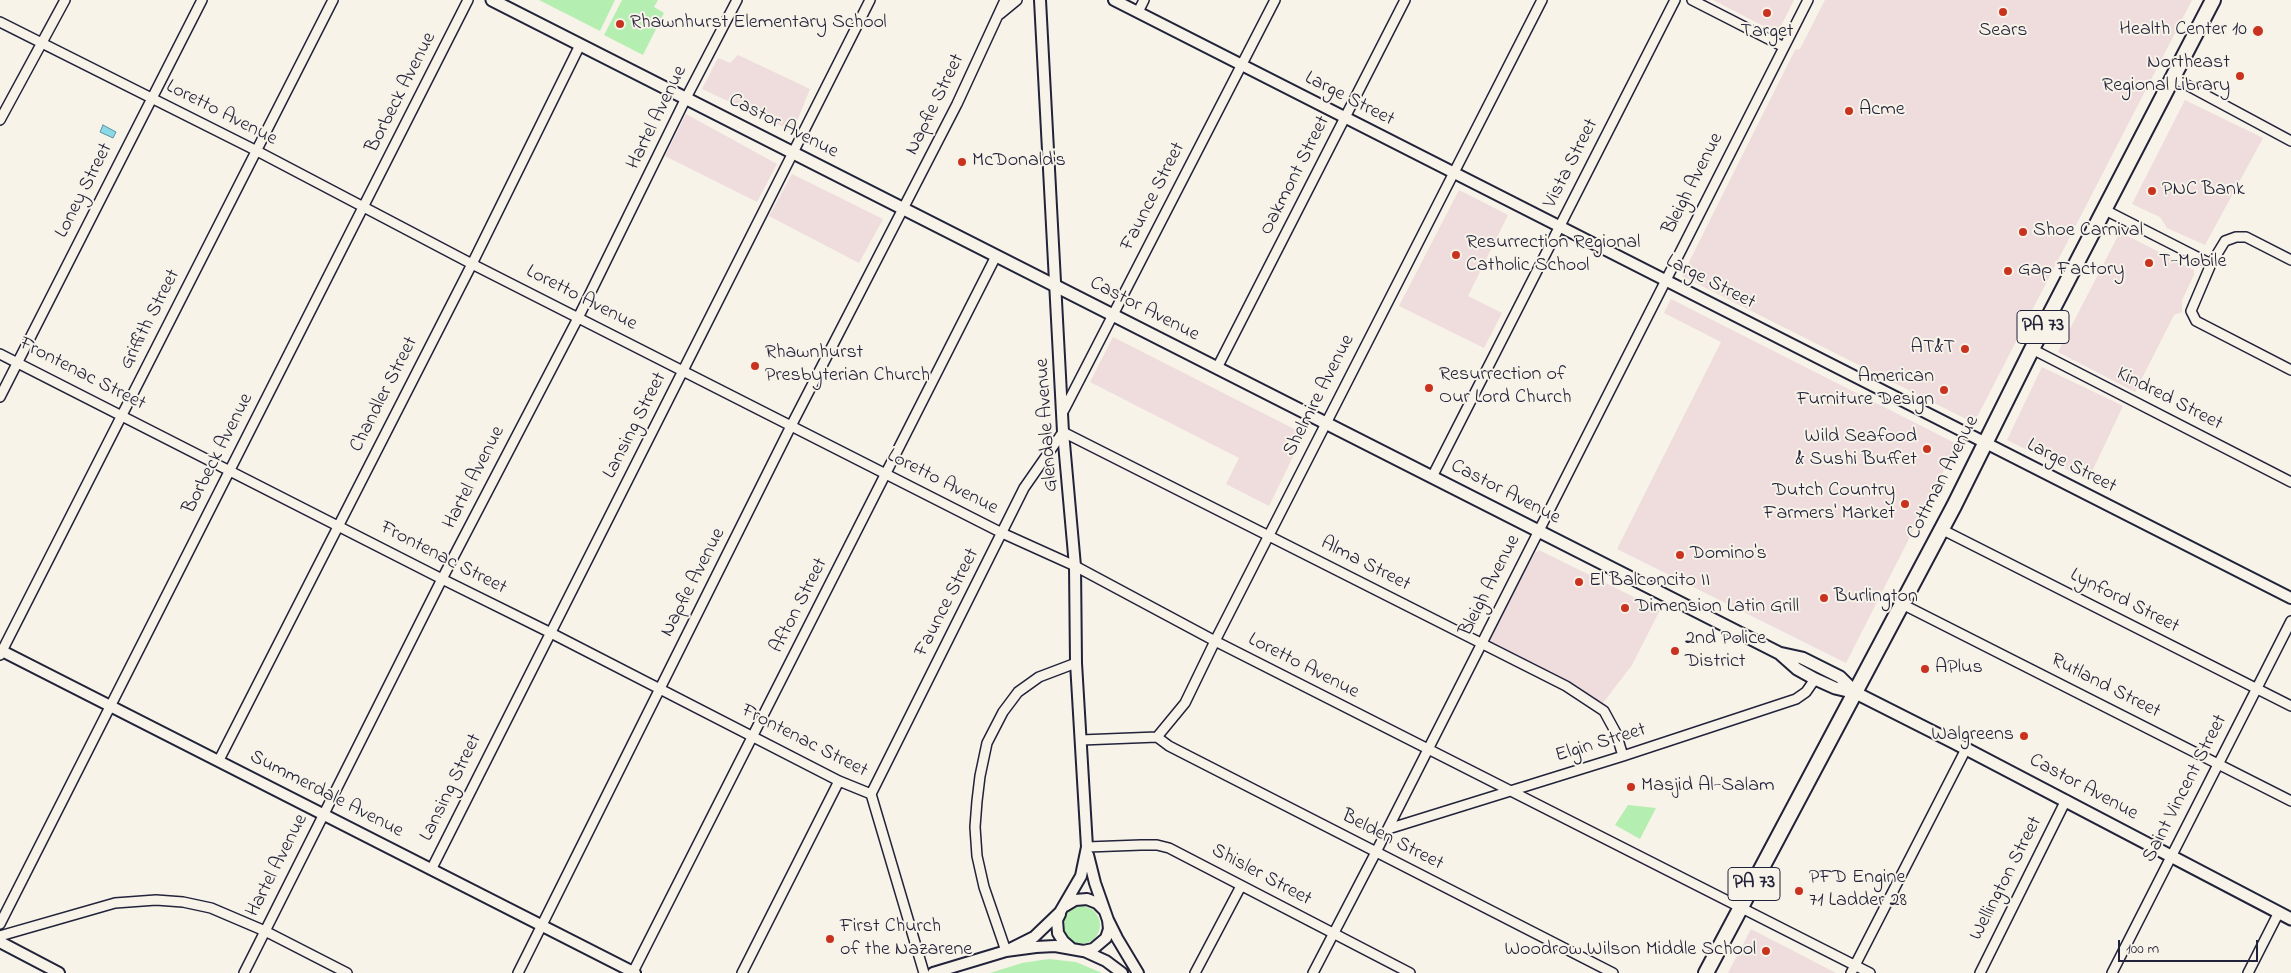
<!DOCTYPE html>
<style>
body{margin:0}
#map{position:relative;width:2291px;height:973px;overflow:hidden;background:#f7f3e8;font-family:"Indie Flower",sans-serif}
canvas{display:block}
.scale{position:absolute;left:2118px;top:940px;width:140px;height:22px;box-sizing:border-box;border:2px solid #22223b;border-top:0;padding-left:6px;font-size:15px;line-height:18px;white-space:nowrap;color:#22223b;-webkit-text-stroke:4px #f7f3e8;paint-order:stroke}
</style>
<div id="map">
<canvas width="2291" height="973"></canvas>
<div class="scale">100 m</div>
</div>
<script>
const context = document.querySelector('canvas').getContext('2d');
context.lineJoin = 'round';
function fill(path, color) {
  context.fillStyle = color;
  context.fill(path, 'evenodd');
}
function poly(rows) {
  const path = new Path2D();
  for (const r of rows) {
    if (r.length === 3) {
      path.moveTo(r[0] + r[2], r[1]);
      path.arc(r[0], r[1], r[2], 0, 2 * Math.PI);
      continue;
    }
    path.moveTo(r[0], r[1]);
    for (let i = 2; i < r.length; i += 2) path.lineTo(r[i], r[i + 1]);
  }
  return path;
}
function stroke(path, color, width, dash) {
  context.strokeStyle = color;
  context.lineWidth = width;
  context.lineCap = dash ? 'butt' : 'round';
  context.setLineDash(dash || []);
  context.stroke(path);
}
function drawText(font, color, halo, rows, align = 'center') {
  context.font = font + ' "Indie Flower",sans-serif';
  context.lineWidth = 4;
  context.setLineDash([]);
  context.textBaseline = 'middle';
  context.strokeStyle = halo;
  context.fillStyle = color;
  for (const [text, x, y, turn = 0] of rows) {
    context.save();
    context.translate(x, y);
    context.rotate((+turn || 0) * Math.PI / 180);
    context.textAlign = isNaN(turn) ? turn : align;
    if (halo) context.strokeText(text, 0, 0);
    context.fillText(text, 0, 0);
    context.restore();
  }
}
const built = poly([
 [1713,0,1794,0,1779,30,1775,32],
 [1825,0,2192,0,1974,423,1682,276,1795,50,1800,49],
 [738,55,810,89,793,131,702,89,718,58,730,63],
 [2185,100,2263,138,2205,245,2167,228,2160,217,2132,204],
 [686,114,777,164,757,202,665,156],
 [792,174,883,219,859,263,769,216],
 [1459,190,1508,215,1468,296,1502,313,1484,348,1399,306],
 [2120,232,2194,270,2194,275,2182,300,2182,312,2174,315,2135,392,2058,352],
 [1671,299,1957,444,1846,663,1617,549,1721,342,1664,313],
 [1113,337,1304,434,1269,506,1226,484,1239,458,1090,382],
 [2042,367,2123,406,2088,480,2007,440],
 [1539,550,1660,610,1632,665,1603,703,1489,642,1510,597,1535,553],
 [1751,929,1836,973,1728,973]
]);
const green = poly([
 [539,0,615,0,600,31],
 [622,0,658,0,654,7,664,13,643,55,604,35],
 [1628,805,1656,808,1640,839,1615,825],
 [1081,925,19],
 [1049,959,1076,962,1102,973,990,973,1022,963]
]);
const water = poly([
 [103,125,116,132,113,138,100,132,103,125]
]);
const minor = poly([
 [1692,0,1784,47],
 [1138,12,1144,0],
 [1000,14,1017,0],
 [0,22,257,151,472,264,1002,533,1075,566,1215,641,1870,973],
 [2172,77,2291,141],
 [0,120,65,0],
 [2105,210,2211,264],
 [2291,260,2246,237,2236,237,2225,241,2211,264,2191,311,2196,321,2291,370],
 [2032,349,2291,482],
 [0,354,442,579,549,632,839,781,871,794],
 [1217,368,1405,0],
 [0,397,202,0],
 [1064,410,1275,0],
 [1432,477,1675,0],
 [1941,529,2291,706],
 [1902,604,2291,801],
 [0,655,333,0],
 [1157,737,1169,746,1613,973],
 [1081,740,1157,737,1185,703,1215,641,1542,0],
 [219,760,472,264,580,45],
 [871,794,1024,488,1063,432,1566,686,1604,711,1616,733,1623,756],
 [871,794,924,973],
 [1388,829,1623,756,1796,699,1806,692,1815,679],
 [1087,847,1141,845,1157,845,1169,848,1410,973],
 [432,868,870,0],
 [0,924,468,0],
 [0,936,115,903,156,900,183,902,211,908,265,931,347,973],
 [1006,951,984,887,977,856,975,827,977,801,980,776,987,743,1003,712,1018,692,1039,677,1076,663],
 [633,972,996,256],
 [244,973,442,579,578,318,686,98,737,0],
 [518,973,791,426,957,104,1005,0],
 [742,973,839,781],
 [1195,973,1241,886],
 [1313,973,1376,852,1808,0],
 [1851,973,1966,749],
 [1980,973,2066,800],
 [2112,973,2291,621],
 [2248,973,2279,912]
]);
const tertiary = poly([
 [1114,0,2291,598],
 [0,650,635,973],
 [1088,855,1095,883,1108,920,1117,938,1138,973],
 [1065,906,1075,900,1087,899,1097,903,1104,910],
 [1060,914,1057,920,1058,933,1063,941,1071,948],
 [0,942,59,973],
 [1006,951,1034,937,1060,912,1081,876,1087,847,1076,663,1075,566,1063,432,1040,0],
 [1084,951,1106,961,1122,973],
 [933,973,1006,951,1036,947,1055,946,1083,951,1093,949,1106,938,1109,929,1108,920]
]);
const secondary = poly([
 [492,0,1779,653,1797,669,1815,679,1835,688,1856,693,1953,742,2291,919],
 [1779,653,1802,658,1840,677,1856,693]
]);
const primary = poly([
 [1706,973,1954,506,2032,349,2213,0]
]);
const markers = [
 [2003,12,5,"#c8321e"],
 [1767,13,5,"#c8321e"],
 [620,24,5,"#c8321e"],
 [2258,31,6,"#c8321e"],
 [2240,76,5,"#c8321e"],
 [1849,111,5,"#c8321e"],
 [962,162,5,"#c8321e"],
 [2152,191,5,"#c8321e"],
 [2023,232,5,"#c8321e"],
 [1456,255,5,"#c8321e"],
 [2149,263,5,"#c8321e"],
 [2008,271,5,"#c8321e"],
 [1965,349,5,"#c8321e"],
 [755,366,5,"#c8321e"],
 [1429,388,5,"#c8321e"],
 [1944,390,5,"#c8321e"],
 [1927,449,5,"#c8321e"],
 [1905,504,5,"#c8321e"],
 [1680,555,5,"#c8321e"],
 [1579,582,5,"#c8321e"],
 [1824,598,5,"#c8321e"],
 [1625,608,5,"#c8321e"],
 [1675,651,5,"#c8321e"],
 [1925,669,5,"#c8321e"],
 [2024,736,5,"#c8321e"],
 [1631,787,5,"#c8321e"],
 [1799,891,5,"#c8321e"],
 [830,939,5,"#c8321e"],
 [1766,951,5,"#c8321e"]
];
const shields = [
 [2043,327,52],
 [1754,884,52]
];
const shieldNames = [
 ["PA 73",2043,327],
 ["PA 73",1754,884]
];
const poiNames = [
 ["Rhawnhurst Elementary School",630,24],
 ["Health Center 10",2247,31,"right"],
 ["Sears",2003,32,"center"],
 ["Target",1767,33,"center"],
 ["Northeast",2230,64,"right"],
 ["Regional Library",2230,87,"right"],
 ["Acme",1859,111],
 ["McDonald's",972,162],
 ["PNC Bank",2162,191],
 ["Shoe Carnival",2033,232],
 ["Resurrection Regional",1466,244],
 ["Catholic School",1466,267],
 ["T-Mobile",2159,263],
 ["Gap Factory",2018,271],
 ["AT&T",1955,349,"right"],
 ["Rhawnhurst",765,354],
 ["Presbyterian Church",765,377],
 ["Resurrection of",1439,376],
 ["Our Lord Church",1439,399],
 ["American",1934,378,"right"],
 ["Furniture Design",1934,401,"right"],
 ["Wild Seafood",1917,438,"right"],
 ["& Sushi Buffet",1917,461,"right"],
 ["Dutch Country",1895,492,"right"],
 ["Farmers' Market",1895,515,"right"],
 ["Domino's",1690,555],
 ["El Balconcito II",1589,582],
 ["Burlington",1834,598],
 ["Dimension Latin Grill",1635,608],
 ["2nd Police",1685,640],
 ["District",1685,663],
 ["APlus",1935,669],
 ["Walgreens",2014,736,"right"],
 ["Masjid Al-Salam",1641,787],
 ["PFD Engine",1809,879],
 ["71 Ladder 28",1809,902],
 ["First Church",840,928],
 ["of the Nazarene",840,951],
 ["Woodrow Wilson Middle School",1756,951,"right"]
];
const streetNames = [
 ["Borbeck Avenue",402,93,-63],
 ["Large Street",1349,100,27],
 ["Napfle Street",936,105,-64],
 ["Loretto Avenue",221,114,27],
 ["Hartel Avenue",658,118,-64],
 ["Castor Avenue",783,127,27],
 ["Vista Street",1572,164,-63],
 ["Oakmont Street",1296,176,-63],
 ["Bleigh Avenue",1694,184,-63],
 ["Loney Street",85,191,-63],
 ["Faunce Street",1154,197,-63],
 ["Large Street",1710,283,27],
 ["Loretto Avenue",581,299,27],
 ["Castor Avenue",1144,310,27],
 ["Griffith Street",151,320,-63],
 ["Frontenac Street",82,375,27],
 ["Chandler Street",385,395,-63],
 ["Shelmire Avenue",1320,396,-63],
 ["Kindred Street",2169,400,27],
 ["Glendale Avenue",1048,425,-94],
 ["Lansing Street",636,426,-63],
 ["Borbeck Avenue",219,454,-63],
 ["Large Street",2071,467,27],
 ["Hartel Avenue",475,478,-63],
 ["Cottman Avenue",1944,478,-63],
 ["Loretto Avenue",942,483,27],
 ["Castor Avenue",1505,493,27],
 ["Frontenac Street",443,559,27],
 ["Alma Street",1365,565,27],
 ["Napfle Avenue",694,583,-63],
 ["Bleigh Avenue",1491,586,-63],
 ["Lynford Street",2124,602,27],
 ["Faunce Street",948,603,-63],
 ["Afton Street",800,606,-63],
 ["Loretto Avenue",1303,667,27],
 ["Rutland Street",2105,687,27],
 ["Frontenac Street",804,742,27],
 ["Elgin Street",1601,744,-17],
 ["Lansing Street",452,788,-64],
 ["Castor Avenue",2083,788,28],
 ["Saint Vincent Street",2186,789,-63],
 ["Summerdale Avenue",326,795,27],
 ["Belden Street",1392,841,27],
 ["Hartel Avenue",278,866,-63],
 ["Shisler Street",1261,876,28],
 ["Wellington Street",2007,879,-63]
];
fill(built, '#efdcdd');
fill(green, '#b5eeb1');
fill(water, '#89d9e7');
stroke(water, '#6090a2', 1);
stroke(minor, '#22223b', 12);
stroke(tertiary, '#22223b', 14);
stroke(secondary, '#22223b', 15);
stroke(primary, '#22223b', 18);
stroke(minor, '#f7f3e8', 9);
stroke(tertiary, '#f7f3e8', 10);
stroke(secondary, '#f7f3e8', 11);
stroke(primary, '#f7f3e8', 14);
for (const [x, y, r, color] of markers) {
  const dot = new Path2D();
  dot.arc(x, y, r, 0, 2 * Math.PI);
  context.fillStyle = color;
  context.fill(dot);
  stroke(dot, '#f7f3e8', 2);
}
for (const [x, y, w] of shields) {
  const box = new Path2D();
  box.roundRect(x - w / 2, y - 16.5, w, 33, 4);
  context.fillStyle = '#f7f3e8';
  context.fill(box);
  stroke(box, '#22223b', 1);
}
drawText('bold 19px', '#22223b', null, shieldNames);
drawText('20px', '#22223b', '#f7f3e8', poiNames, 'left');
drawText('20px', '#22223b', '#f7f3e8', streetNames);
</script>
